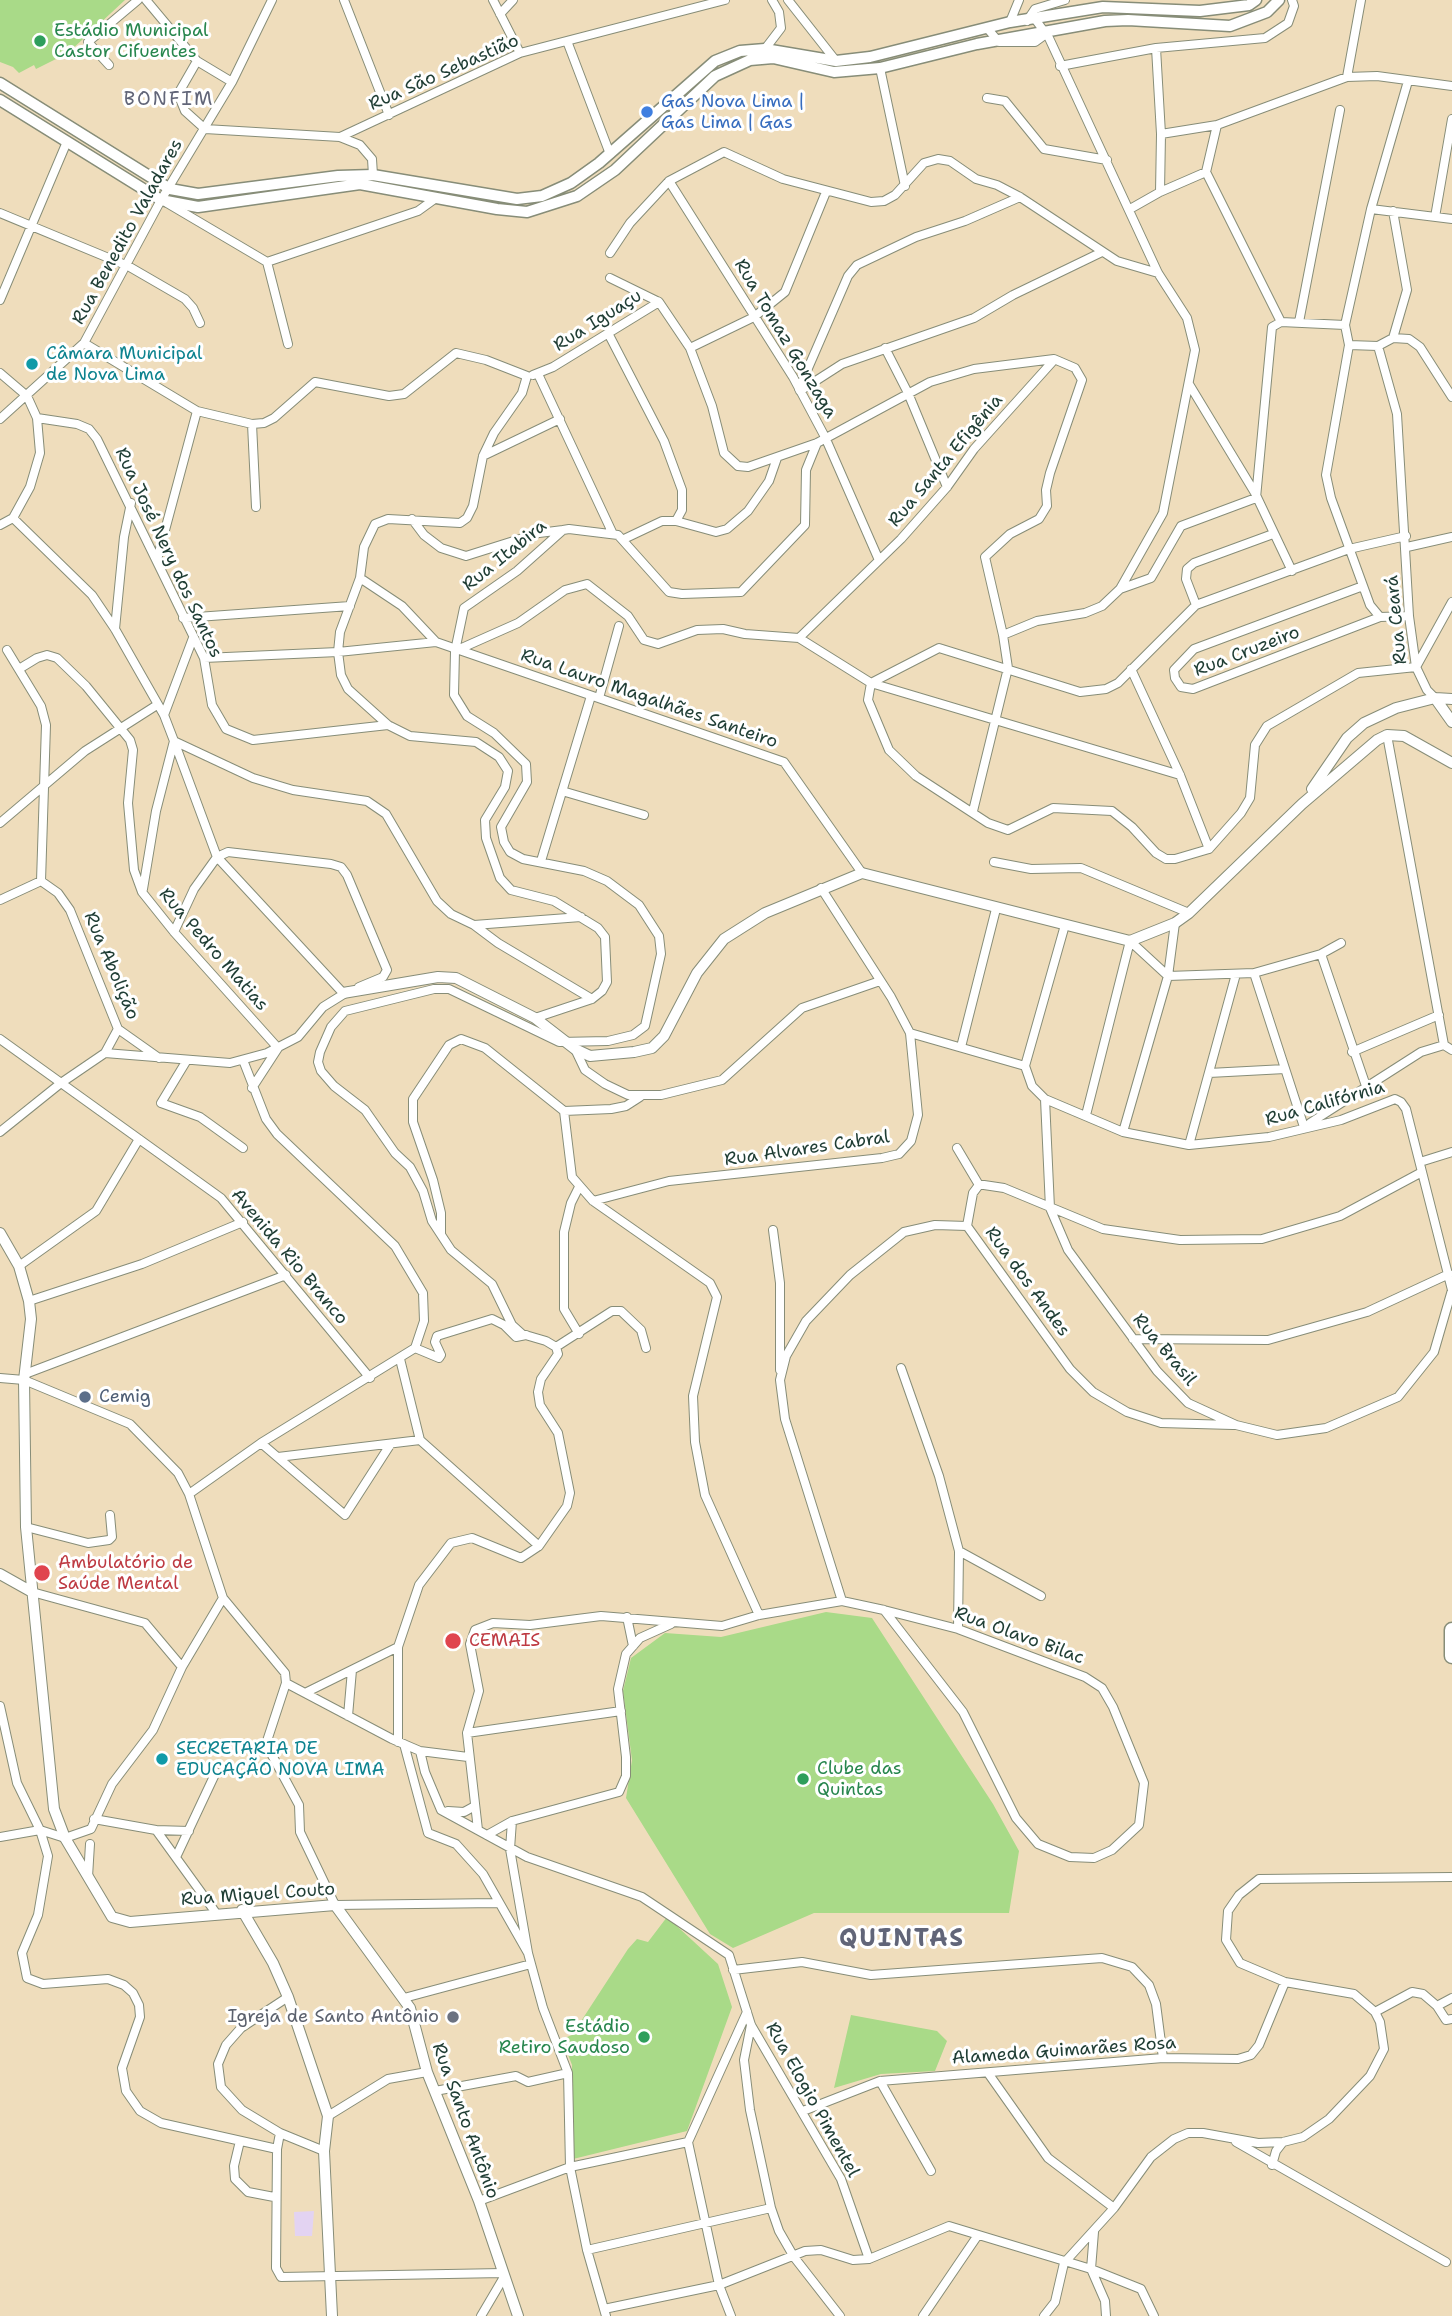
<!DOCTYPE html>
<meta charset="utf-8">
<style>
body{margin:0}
canvas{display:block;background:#efddbc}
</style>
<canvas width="1452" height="2316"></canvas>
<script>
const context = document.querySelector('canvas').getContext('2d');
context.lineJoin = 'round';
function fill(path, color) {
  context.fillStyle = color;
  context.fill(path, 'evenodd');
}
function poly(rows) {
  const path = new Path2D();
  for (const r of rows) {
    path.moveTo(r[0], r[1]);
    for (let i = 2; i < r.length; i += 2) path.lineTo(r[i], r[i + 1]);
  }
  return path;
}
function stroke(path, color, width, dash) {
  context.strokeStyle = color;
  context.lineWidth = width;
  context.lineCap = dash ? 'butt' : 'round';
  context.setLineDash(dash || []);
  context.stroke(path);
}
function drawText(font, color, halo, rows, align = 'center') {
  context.font = font + ' "Shantell Sans",sans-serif';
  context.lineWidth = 6;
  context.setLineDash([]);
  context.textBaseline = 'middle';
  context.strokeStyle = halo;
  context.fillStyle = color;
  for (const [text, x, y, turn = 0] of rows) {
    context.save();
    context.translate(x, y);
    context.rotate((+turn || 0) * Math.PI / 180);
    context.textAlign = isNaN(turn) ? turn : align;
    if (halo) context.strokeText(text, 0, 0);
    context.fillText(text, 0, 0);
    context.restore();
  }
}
const built = poly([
 [314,2211,312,2236,295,2236,294,2212]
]);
const green = poly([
 [0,0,125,0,68,53,36,69,34,65,19,73,13,67,0,62],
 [826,1612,872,1618,993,1804,1019,1851,1009,1913,814,1913,733,1948,710,1934,626,1798,632,1760,623,1691,631,1658,665,1633,721,1637],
 [667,1917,718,1964,732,2007,687,2131,573,2159,572,2065,562,2039,572,2035,628,1949,637,1939,648,1942],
 [851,2015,937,2031,947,2041,935,2071,881,2074,834,2088]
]);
const minor = poly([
 [146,0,197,61,232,82],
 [344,0,389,115],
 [493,0,520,53],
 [788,0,836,61],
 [500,14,513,0],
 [1027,21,1035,9,1065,0],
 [1010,22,1019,0],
 [987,28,999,42,1035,42,1046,34],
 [567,41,610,154],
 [765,49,781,28,779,12,772,0],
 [197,61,178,94,185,111,205,129],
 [109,65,88,42,138,0],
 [1060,66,1156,48,1265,38,1288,23,1294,6,1292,0],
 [880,68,905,186],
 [1347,77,1361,0],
 [987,98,1005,101,1044,149,1107,160],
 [1217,125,1206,172,1281,322],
 [205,129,340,137,360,145,372,159,373,175],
 [1161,134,1217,125,1347,77,1377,76,1452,86],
 [340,137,520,53,725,0],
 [669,181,793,377,825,437,878,558],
 [1160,192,1206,172],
 [167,203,267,262,418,211,436,198],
 [1130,209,1160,192,1161,134,1156,48],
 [1371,209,1452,219],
 [1393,211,1407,290,1393,338,1378,346,1349,345,1345,325,1371,209,1408,81],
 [0,213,128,266,185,299,193,308,200,323],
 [1435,217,1452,119],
 [610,253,630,223,669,181,724,152,783,179,871,202,884,201,895,195,924,163,938,159,950,161,976,179,997,185,1020,197,1117,261,1158,273],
 [267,262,288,344],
 [610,278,659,302],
 [0,300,66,144],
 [659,302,690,348,712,406,724,453,738,466,748,467,817,443,930,382,974,369,1054,359,1075,368,1082,380,1050,473,1046,490,1047,506,1039,519,1010,534,985,557,1003,635],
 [1299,322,1340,110],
 [608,333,664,441,682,490,682,510,676,521],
 [1393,338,1409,339,1420,347,1452,397],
 [84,343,197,411,252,424,264,423,274,418,315,382,389,396,404,394,456,353,486,360,527,376],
 [1349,345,1326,475,1331,498,1370,605,1380,617],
 [1378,346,1397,414,1409,616,1416,667,1427,690,1435,698],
 [690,348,754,317,785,292,826,192],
 [885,348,908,393,947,487],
 [0,373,27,396,37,418,40,453,30,487,13,518,0,525],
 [538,374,612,532],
 [533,375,553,367,659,302],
 [527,376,522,393,494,433,483,456,473,506,467,518,460,523,388,519,375,524,364,547,360,578,340,632,338,652,341,675,348,689,388,725,410,736,476,742,499,757,508,771,505,787,485,820,486,838,500,878,511,890,554,901,598,928,605,937,607,982,602,991,592,999,535,1018],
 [1189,384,1255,493,1292,571],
 [799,389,848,276,857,265,916,237,965,221,1020,197],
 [800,391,842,364,974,318,1013,295,1102,252],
 [37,418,77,424,89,429,97,439,204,658,212,705,226,729,253,740,388,725],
 [0,419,84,343,161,200,232,82,272,0],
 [252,424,256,507],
 [483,456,560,419],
 [13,518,92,595,115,629,164,715,174,741,253,778,293,790,367,801,386,814,437,901,451,914,474,925,581,917],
 [412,519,424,535,441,548,466,556,539,533,563,530],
 [624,539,662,521,676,521,716,532,727,529,748,511,769,481,777,458],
 [1407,547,1452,537],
 [157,560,197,411],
 [360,578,402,606,436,642],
 [1363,586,1194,649,1174,670,1175,678,1181,687,1193,689,1380,617,1409,616],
 [1120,589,1151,578,1181,526,1256,498,1272,327,1281,322,1345,325],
 [1196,605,1186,579,1187,569,1194,563,1273,534],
 [183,618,350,606],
 [115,629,124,537,131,503],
 [799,638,901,539,947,487,974,449,1054,360],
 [7,650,41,706,46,725,41,881],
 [455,651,518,623,565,590,587,584,628,616,644,640,658,644,697,630,723,629,745,634,799,638,871,683,1180,775],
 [204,658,338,652,436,642,784,762,862,873],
 [19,669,37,658,47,655,57,658,86,686,130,740,133,750,128,803,134,870,142,892,174,932,278,1048,252,1088],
 [1131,669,1180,775,1209,849],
 [871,683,868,700,889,750,916,776,988,823,1008,830,1053,808,1112,811,1132,827,1156,853,1166,859,1175,859,1209,849,1241,813,1250,798,1255,745,1267,726,1358,673,1416,667,1452,602],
 [871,683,939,648,1080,692,1106,689,1118,683,1196,605,1349,549,1406,536],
 [599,698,619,626],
 [164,715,193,638],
 [1387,735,1444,1045],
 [174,741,217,857,343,993],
 [562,791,644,815],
 [973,811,1008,668,1003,635,1037,621,1085,613,1102,606,1120,589,1163,513,1195,350,1187,318,1158,273,1049,38,1035,19],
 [0,823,85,751,157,705],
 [541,861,591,696],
 [994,862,1031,869,1081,868,1189,913],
 [143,889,156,811,174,741],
 [0,900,41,881,58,893,70,910,118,1029,159,1058],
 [474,925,498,943,592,999],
 [174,932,194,889,217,857,228,852,331,864,341,867,347,875,387,970,383,977,359,987],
 [1321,954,1366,1086],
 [1254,973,1304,1127],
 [1168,976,1254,973,1321,954,1341,943],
 [910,1033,1025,1066],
 [0,1039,221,1198,370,1378],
 [961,1047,996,909],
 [575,1049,585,1070,605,1084,628,1095,661,1095,722,1080,802,1008,880,981],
 [1352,1052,1439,1015],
 [105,1053,230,1063,267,1053,298,1037,323,1007,347,992],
 [187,1060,161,1103,200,1117,243,1148],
 [1209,1073,1285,1069],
 [640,1097,626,1106,611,1109,564,1111,572,1177,593,1201,710,1283,717,1297,693,1396,695,1442,705,1495,759,1615],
 [1045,1099,1050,1208,1068,1250,1157,1371,1188,1403,1236,1425,1277,1435,1326,1428,1398,1397,1434,1352,1452,1290,1406,1109,1401,1102,1395,1099,1341,1120,1269,1137,1189,1145,1123,1132,1045,1099,1032,1086,1025,1066,1065,925],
 [1086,1115,1130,941,1168,976],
 [1310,1123,1421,1052,1444,1045,1452,1050],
 [0,1132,61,1083,105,1053,118,1029],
 [1123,1132,1168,976,1175,923],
 [1189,1145,1236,974],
 [957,1148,979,1185],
 [1420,1162,1452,1152],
 [579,1187,571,1203,564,1232,564,1309,579,1334],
 [593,1201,669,1181,882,1158,899,1154,911,1141,918,1115,910,1033,891,997,821,888],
 [967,1226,973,1193,979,1185,984,1185,1004,1188,1103,1229,1180,1240,1262,1239,1340,1216,1422,1172],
 [773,1230,780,1283,780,1370],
 [441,1233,441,1213,433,1180,413,1122,413,1099,449,1045,461,1039,485,1048,564,1111],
 [19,1266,96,1211,139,1139],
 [29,1301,142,1264,243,1222],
 [1133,1339,1268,1340,1367,1312,1449,1274],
 [556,1347,612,1311,621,1311,641,1330,646,1348],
 [415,1348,439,1358,441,1355,435,1342,437,1336,492,1319,504,1325,516,1337,526,1335],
 [400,1359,420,1440,539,1546],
 [901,1368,939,1476,959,1551,958,1629],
 [25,1374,286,1275],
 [0,1378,24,1380,130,1424,178,1473,189,1494,223,1598,285,1673,286,1683,266,1744,299,1805,300,1832,335,1905,498,1903],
 [261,1443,345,1515,390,1445],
 [278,1457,420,1440],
 [189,1494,261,1443,415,1348,424,1321,423,1293,395,1246,277,1134,266,1119,243,1060],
 [26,1527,88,1543,109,1540,112,1537,110,1515],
 [959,1551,1041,1596],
 [32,1592,145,1623,182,1667],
 [842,1601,785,1419,780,1380,786,1356,806,1321,850,1275,904,1232,935,1225,967,1226,1070,1369,1093,1392,1127,1412,1161,1423,1233,1425],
 [627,1617,633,1646],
 [286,1683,392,1739,420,1751,468,1757],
 [307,1692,398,1647],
 [0,1706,17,1783,40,1830,48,1856,38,1915,22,1953,27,1978,43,1984,108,1979,124,1985,133,1993,139,2005,140,2017,122,2068,126,2091,140,2111,161,2123,277,2149,280,2133],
 [348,1716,352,1670],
 [467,1733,621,1711],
 [398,1742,398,1647,419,1585,451,1543,472,1538,521,1558,539,1546,567,1506,570,1493,558,1433,540,1405,538,1392,541,1379,558,1354,556,1347,546,1341,522,1334,512,1325,492,1284,451,1250,432,1221,423,1191,410,1167,395,1153,365,1110,334,1086,321,1071,318,1062,320,1052,331,1027,345,1011,434,989,449,989,559,1042,608,1041,633,1035,645,1026,661,954,659,936,639,905,607,881,584,871,523,859,510,852,504,842,501,827,527,782,526,764,494,733,467,716,454,695,455,651,464,608,517,571,563,530,569,529,618,535,669,592,682,594,741,592,805,525,806,470,817,443],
 [404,1744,428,1833,456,1844,483,1874,528,1953],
 [420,1751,425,1772,441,1810,527,1857,642,1897,729,1955,751,2025,841,2179,869,2259],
 [448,1811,464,1812,475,1806],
 [94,1819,156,1830,216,1913],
 [512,1821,510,1849,528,1953,543,2008,568,2073,570,2167,587,2250,606,2316],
 [156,1830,189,1831],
 [478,1830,467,1733,479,1691,470,1644,475,1630,493,1623,530,1625,601,1616,722,1626,759,1615,842,1601,884,1610,958,1629,1085,1677,1102,1688,1113,1707,1144,1783,1139,1825,1112,1850,1094,1858,1070,1857,1038,1844,1016,1818,963,1712,884,1610],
 [487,1835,512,1821,619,1792,626,1776,626,1757,618,1689,626,1654,640,1638,671,1624],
 [0,1837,40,1830,65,1838,91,1829,112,1784,153,1730,182,1667,223,1598],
 [177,1855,216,1772],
 [88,1877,90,1844],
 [733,1970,802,1962,871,1975,1102,1958,1132,1967,1149,1985,1156,2004,1163,2058],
 [288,1997,241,2028,226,2045,218,2064,221,2087,242,2110,280,2133,324,2151],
 [404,1998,531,1964],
 [1437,2006,1452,1998],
 [1375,2012,1412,1992,1423,1994,1437,2006,1446,2020,1452,2019],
 [751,2025,744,2060,750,2110,771,2208,779,2231,794,2257,840,2316],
 [988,2073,1048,2158,1114,2208],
 [880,2081,931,2171],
 [435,2091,516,2076,528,2082,568,2073],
 [803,2111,880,2081,1163,2058,1238,2059,1251,2055,1259,2045,1285,1982],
 [328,2116,388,2079,427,2072],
 [240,2141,234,2166,235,2179,248,2192,274,2197],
 [688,2142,719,2285,731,2316],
 [688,2142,747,2012],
 [1236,2142,1446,2262],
 [277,2149,276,2268,281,2277,503,2273],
 [1272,2165,1276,2151,1283,2142],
 [479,2201,570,2167,688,2142],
 [1094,2232,1091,2269,1105,2301,1106,2316],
 [587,2250,771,2208],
 [604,2309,719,2285,805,2251,821,2250,853,2260,869,2259,949,2226,1091,2269,1141,2289,1154,2316],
 [481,2316,504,2277],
 [923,2316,978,2235],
 [1044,2316,1055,2302,1064,2263,1114,2208,1151,2157,1174,2139,1188,2133,1203,2133,1258,2143,1283,2142,1303,2137,1329,2119,1370,2076,1384,2049,1380,2022,1375,2012,1354,1994,1285,1982,1240,1963,1226,1940,1228,1911,1239,1895,1259,1879,1452,1877]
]);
const tertiary = poly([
 [1435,698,1452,722],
 [1312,789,1347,738,1364,723,1396,708,1435,698,1452,699],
 [343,993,438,977,456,978,535,1018,575,1049,590,1056,634,1052,652,1048,664,1036,697,973,724,939,765,913,862,873,1130,941,1175,923,1189,913,1302,804,1377,740,1387,735,1404,736,1452,763],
 [0,1233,19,1266,29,1301,31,1319,24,1380,26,1527,54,1809,65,1838,112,1917,130,1922,335,1905,410,2008,427,2072,479,2201,518,2316],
 [0,1574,32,1592],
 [242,1910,273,1963,288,1997,328,2116,324,2151,332,2316]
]);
const secondary = poly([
 [0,83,170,189,198,194,338,176,373,175,517,199,542,196,571,183,599,163,715,61,740,51,765,49,836,61,870,57,1010,22,1103,7,1200,11,1249,5,1256,0],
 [0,100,161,200,198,207,360,184,497,209,527,212,577,196,615,170,715,76,750,60,773,58,834,72,880,68,977,44,1105,21,1128,20,1230,26,1267,12,1279,0]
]);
const trunk = poly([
 [1452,1630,1452,1656]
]);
const markers = [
 [40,41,7,"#2e9e5b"],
 [647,112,7,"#3f7fe0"],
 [32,364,7,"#0f9aa8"],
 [85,1397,7,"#5c6f8a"],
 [42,1573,9,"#e0444e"],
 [453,1641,9,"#e0444e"],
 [162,1759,7,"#0f9aa8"],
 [803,1779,7,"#2e9e5b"],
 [453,2017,7,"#6b7280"],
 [644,2037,7,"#2e9e5b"]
];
const leisureNames = [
 ["Estádio Municipal",54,31],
 ["Castor Cifuentes",54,52],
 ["Clube das",817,1769],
 ["Quintas",817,1790],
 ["Estádio",630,2027,"right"],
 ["Retiro Saudoso",630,2048,"right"]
];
const streetNames = [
 ["Rua São Sebastião",444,73,-24],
 ["Rua Benedito Valadares",128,232,-61],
 ["Rua Iguaçu",598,321,-32],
 ["Rua Tomaz Gonzaga",785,339,59],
 ["Rua Santa Efigênia",946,461,-50],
 ["Rua José Nery dos Santos",168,553,65],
 ["Rua Itabira",505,556,-39],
 ["Rua Ceará",1397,620,-96],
 ["Rua Cruzeiro",1247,652,-21],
 ["Rua Lauro Magalhães Santeiro",649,699,19],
 ["Rua Pedro Matias",213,950,49],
 ["Rua Abolição",111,966,67],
 ["Rua Califórnia",1325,1104,-16],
 ["Rua Alvares Cabral",807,1149,-8],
 ["Avenida Rio Branco",289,1257,50],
 ["Rua dos Andes",1027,1282,54],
 ["Rua Brasil",1164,1350,50],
 ["Rua Olavo Bilac",1019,1636,20],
 ["Rua Miguel Couto",258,1895,-4],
 ["Alameda Guimarães Rosa",1064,2051,-4],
 ["Rua Elogio Pimentel",812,2100,61],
 ["Rua Santo Antônio",465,2121,70]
];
const shopNames = [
 ["Gas Nova Lima |",661,102],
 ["Gas Lima | Gas",661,123]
];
const cultureNames = [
 ["Câmara Municipal",46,354],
 ["de Nova Lima",46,375],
 ["SECRETARIA DE",176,1749],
 ["EDUCAÇÃO NOVA LIMA",176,1770]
];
const serviceNames = [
 ["Cemig",99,1397]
];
const healthNames = [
 ["Ambulatório de",58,1563],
 ["Saúde Mental",58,1584],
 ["CEMAIS",469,1641]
];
const worshipNames = [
 ["Igreja de Santo Antônio",439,2017]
];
const neighbourhoodNames = [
 ["BONFIM",169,100]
];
const districtNames = [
 ["QUINTAS",902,1940]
];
fill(built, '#e3d3f2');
fill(green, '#a9da88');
stroke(minor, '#878d78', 10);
stroke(tertiary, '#878d78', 12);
stroke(secondary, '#878d78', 13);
stroke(trunk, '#878d78', 17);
stroke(minor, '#fff', 8);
stroke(tertiary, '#fff', 10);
stroke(secondary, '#fff', 10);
stroke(trunk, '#fff', 14);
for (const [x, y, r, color] of markers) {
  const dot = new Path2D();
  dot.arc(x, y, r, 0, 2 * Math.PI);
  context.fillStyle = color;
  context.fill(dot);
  stroke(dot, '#fff', 2.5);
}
drawText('18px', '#27864d', '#fff', leisureNames, 'left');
drawText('18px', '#1f3d34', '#fff', streetNames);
drawText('18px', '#366cbe', '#fff', shopNames, 'left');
drawText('18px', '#0d838f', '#fff', cultureNames, 'left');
drawText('18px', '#4e5e75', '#fff', serviceNames, 'left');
drawText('18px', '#be3a42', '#fff', healthNames, 'left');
drawText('18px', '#5b616d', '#fff', worshipNames, 'right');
context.letterSpacing = '2px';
drawText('19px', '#616578', '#fff', neighbourhoodNames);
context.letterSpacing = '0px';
context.letterSpacing = '2px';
drawText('bold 24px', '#616578', '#fff', districtNames);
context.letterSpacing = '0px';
</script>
